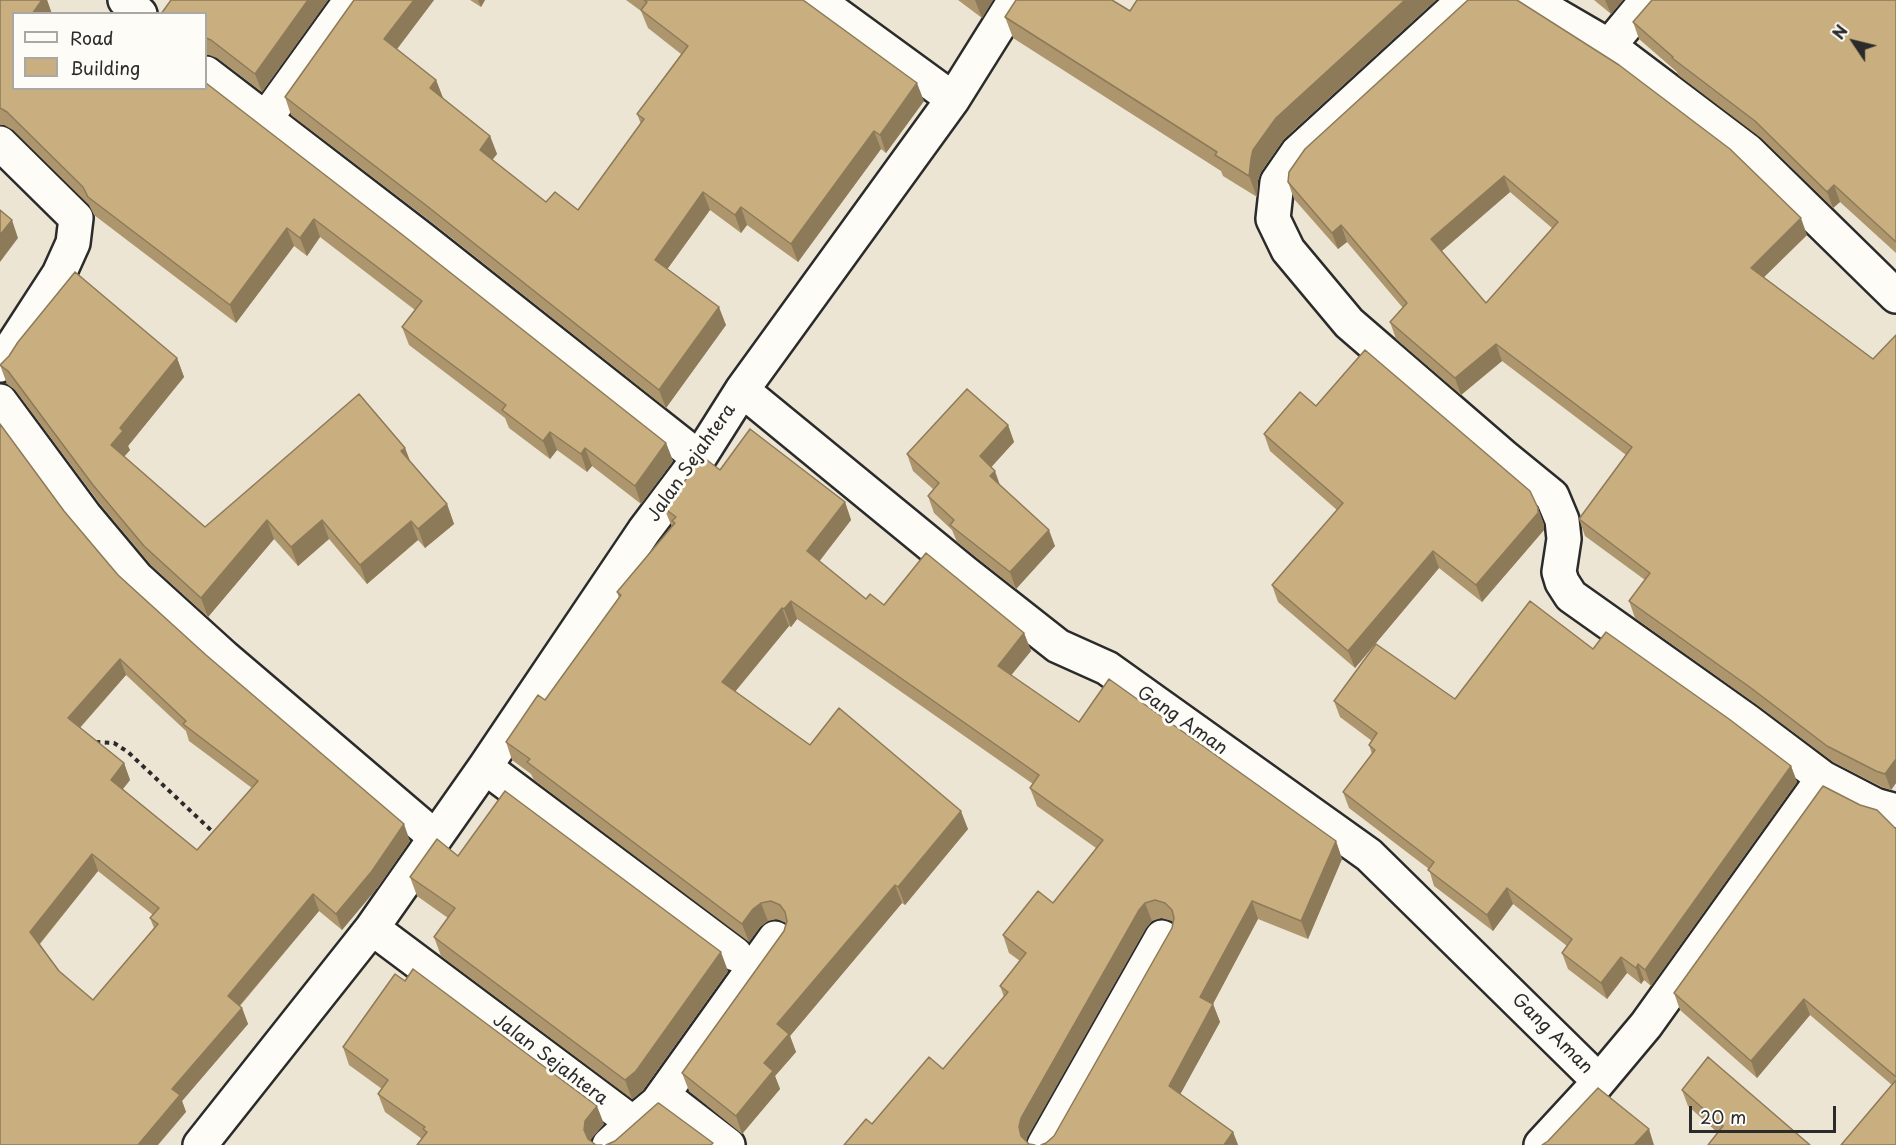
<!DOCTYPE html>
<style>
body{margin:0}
#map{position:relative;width:1896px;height:1145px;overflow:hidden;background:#ede5d3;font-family:"Playpen Sans",sans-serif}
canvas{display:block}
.legend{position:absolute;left:12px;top:12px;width:195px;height:78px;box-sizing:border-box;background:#fdfcf7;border:2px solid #a9a8a5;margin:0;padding:8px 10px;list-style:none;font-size:18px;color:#2b2b2b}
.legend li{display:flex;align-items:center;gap:12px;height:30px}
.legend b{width:30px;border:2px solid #a9a8a5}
.north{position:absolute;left:1824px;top:12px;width:60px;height:60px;-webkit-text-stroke:4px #fdfcf7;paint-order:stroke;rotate:305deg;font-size:16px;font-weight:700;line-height:24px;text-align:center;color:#2b2b2b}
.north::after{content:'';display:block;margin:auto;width:21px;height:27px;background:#2b2b2b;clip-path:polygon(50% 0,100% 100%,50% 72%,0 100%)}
.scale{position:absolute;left:1689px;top:1106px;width:147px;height:27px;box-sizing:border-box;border:3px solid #2b2b2b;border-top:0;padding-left:8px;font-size:18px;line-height:21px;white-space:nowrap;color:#2b2b2b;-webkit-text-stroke:4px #fdfcf7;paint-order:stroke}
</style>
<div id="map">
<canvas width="1896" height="1145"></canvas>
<ul class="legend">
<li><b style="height:8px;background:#fdfcf7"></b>Road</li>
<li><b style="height:16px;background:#c9af7f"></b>Building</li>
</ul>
<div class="north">N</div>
<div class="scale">20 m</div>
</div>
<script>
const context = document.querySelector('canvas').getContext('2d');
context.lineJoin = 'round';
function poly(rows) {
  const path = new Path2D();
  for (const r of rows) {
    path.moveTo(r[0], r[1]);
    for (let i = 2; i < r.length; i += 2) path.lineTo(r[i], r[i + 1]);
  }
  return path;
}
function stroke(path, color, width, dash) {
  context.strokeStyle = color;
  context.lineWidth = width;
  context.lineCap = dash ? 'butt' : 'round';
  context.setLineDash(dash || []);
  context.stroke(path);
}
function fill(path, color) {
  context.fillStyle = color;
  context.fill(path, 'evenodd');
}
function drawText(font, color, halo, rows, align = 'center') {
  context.font = font + ' "Playpen Sans",sans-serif';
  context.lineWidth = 6;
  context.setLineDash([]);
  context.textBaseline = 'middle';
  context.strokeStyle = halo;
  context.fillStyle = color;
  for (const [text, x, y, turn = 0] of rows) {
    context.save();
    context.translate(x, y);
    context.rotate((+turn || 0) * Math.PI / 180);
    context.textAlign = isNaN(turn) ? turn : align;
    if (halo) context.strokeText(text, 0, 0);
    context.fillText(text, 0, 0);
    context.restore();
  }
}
const path = poly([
 [97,744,98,742,114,743,128,752,215,834]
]);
const minor = poly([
 [125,0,140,14],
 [817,0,953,99],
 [1464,0,1297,153,1277,182,1273,219,1288,250,1349,323,1503,456,1552,496,1562,520,1564,539,1559,572,1562,582,1571,596,1746,720,1823,778,1875,805,1896,811],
 [1530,0,1609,46,1748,151,1896,296],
 [1609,46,1647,0],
 [206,73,422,239,699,458],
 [266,118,351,0],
 [0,143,76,218,73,243,59,274,0,365],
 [742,390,964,572,1058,646,1107,668,1369,855,1599,1081],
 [0,401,85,516,137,578,224,657,435,837],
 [485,767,735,954],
 [372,928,633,1123,657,1103,664,1101,676,1105,728,1145],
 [657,1103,775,938],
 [200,1145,372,928,485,767,644,531,699,458,742,390,953,99,1015,0],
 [609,1145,633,1123],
 [1044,1145,1162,937],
 [1541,1145,1589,1093,1646,1025,1823,778]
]);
const wall = poly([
 [0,0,47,0,52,14,14,14,14,88,206,88,666,443,673,461,641,504,592,466,587,472,557,450,550,459,509,428,505,418,409,345,402,327,415,310,320,237,307,256,294,246,236,323,94,215,89,205,13,130,4,125,0,125],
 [328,0,262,92,217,58,209,55,206,55,206,14],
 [354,0,434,0,397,49,436,80,443,98,490,136,497,154,492,160,546,202,578,210,641,124,637,114,681,54,648,28,641,11,626,0,803,0,924,101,886,153,881,149,798,262,747,225,741,233,710,210,667,269,726,325,666,408,434,224,291,115,285,97],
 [470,0,485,0,481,7],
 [958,0,993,0,982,18],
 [1137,0,1436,0,1284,139,1261,172,1258,180,1257,197,1223,176,1221,171,1013,38,1005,17,1130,11],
 [1468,0,1807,235,1764,277,1873,359,1896,335,1896,783,1891,790,1882,787,1833,762,1757,705,1635,618,1629,601,1645,580,1585,536,1579,519,1626,455,1502,361,1461,395,1396,339,1390,322,1403,308,1347,242,1338,249,1294,199,1288,182],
 [1510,192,1552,228,1486,303,1442,251],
 [1594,0,1623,0,1611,14],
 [1896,0,1896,253,1840,202,1833,208,1761,138,1678,75,1677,72,1639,39,1633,22],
 [177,358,184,377,128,446,130,450,124,456,205,527,405,448,411,463,447,504,454,524,425,548,418,540,367,584,329,539,298,566,274,539,208,617,151,565,100,504,15,390,7,384,0,365,0,364],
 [1316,406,1538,508,1544,525,1544,530,1482,602,1439,568,1355,668,1278,602,1272,585,1337,510,1270,451,1264,434],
 [1008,425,1014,442,991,467,1000,486,1055,546,1016,589,957,542,952,530,934,513,928,496,933,489,913,471,907,454],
 [720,470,845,502,851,520,819,562,866,599,884,605,1024,633,1031,651,1011,675,1079,722,1336,841,1342,859,1308,939,1258,919,1213,1004,1220,1022,1180,1094,1233,1132,1238,1145,1041,1145,1046,1143,1054,1136,1172,928,1173,922,1172,921,1161,918,1152,921,1146,928,1028,1136,872,1124,943,1069,1004,997,1000,986,1020,961,1009,953,1003,935,1053,903,1096,848,1037,806,1030,788,1033,784,797,619,791,627,789,626,735,692,810,745,968,829,905,905,902,903,790,1036,796,1052,775,1076,780,1089,742,1134,689,1091,682,1073,784,931,786,923,777,919,768,921,760,927,749,942,534,780,531,774,512,760,506,742,545,700,619,598,617,592,672,527,664,508],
 [64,511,118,575,410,841,378,887,342,930,319,911,240,1006,242,1008,248,1024,182,1101,186,1112,0,1145],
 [126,675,186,731,189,741,252,788,197,850,123,789,130,780,124,763,80,728],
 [98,871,153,915,150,918,154,928,93,1000,59,971,40,944],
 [1593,649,1791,766,1797,782,1651,986,1644,980,1641,984,1627,973,1607,999,1568,969,1562,953,1567,946,1513,904,1493,931,1434,886,1429,869,1349,808,1343,792,1372,754,1369,745,1372,741,1340,717,1334,701,1455,699],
 [1896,829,1896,1145,1892,1085,1810,1015,1757,1078,1680,1010,1674,993],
 [458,856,728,971,643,1090,632,1099,441,956,434,937,448,918,417,896,410,877],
 [343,1047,604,1124,591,1139,591,1141,422,1139,385,1112,378,1094,382,1089,349,1065],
 [1682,1090,1810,1145,1718,1133,1688,1106]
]);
const shadedWall = poly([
 [42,0,47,0,52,14,32,14],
 [308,0,328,0,262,92,255,74],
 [414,0,434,0,391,57,384,39],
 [478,0,485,0,481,7],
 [975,0,993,0,982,18],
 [1405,0,1436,0,1284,139,1261,172,1258,180,1257,197,1249,176,1251,159,1253,150,1276,118],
 [1605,0,1623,0,1611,14],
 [436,80,443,98,436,106,430,88],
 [917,83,924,101,886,153,880,135],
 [874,131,881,149,798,262,791,244],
 [490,136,497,154,486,168,480,150],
 [1504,176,1510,192,1437,255,1431,239],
 [1834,185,1840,202,1833,208,1827,192],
 [703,192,710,210,661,278,655,260],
 [741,207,747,225,741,233,735,215],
 [1801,218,1807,235,1757,284,1751,268],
 [314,219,320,237,307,256,300,238],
 [12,220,18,238,0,262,0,235],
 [1341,225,1347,242,1338,249,1332,233],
 [287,228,294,246,236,323,230,305],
 [719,307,726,325,666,408,659,390],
 [1496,344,1502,361,1461,395,1455,378],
 [177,358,184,377,128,446,130,450,118,464,111,445,120,428],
 [1008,425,1014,442,986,473,980,456],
 [550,432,557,450,550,459,543,441],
 [666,443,673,461,641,504,635,486],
 [405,448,412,467,401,451],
 [585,448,592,466,587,472,581,454],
 [995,471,1001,488,990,476],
 [845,502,851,520,813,569,807,551],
 [447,504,454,524,425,548,418,529],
 [1538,508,1544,525,1544,530,1482,602,1476,585],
 [267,520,274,539,208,617,201,598],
 [322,520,329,539,298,566,291,547],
 [411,521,418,540,367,584,360,565],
 [1049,530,1055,546,1016,589,1010,572],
 [1433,551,1439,568,1355,668,1348,651],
 [791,601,797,619,791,627,784,609],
 [782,608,789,626,728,700,722,682],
 [1024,633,1031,651,1004,684,998,666],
 [120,659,126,675,74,734,68,718],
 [1896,759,1896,783,1891,790,1885,774],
 [124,763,130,780,117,796,111,780],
 [1791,766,1797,782,1651,986,1645,970],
 [961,811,968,829,905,905,898,887],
 [404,824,410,841,378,887,342,930,336,914],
 [1336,841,1342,859,1308,939,1301,921],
 [92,854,98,871,36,948,30,932],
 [895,885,902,903,790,1036,796,1052,775,1076,780,1089,742,1134,736,1116,777,1024],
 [1507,888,1513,904,1493,931,1487,915],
 [313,894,319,911,234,1012,228,996],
 [1252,901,1258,919,1207,1015,1200,997],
 [761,903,768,921,760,927,749,942,742,924,753,909],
 [1145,903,1152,921,1146,928,1028,1136,1025,1145,1021,1136,1019,1127,1021,1118,1139,910],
 [721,952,728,971,643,1090,632,1099,625,1080],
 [1621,957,1627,973,1607,999,1601,983],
 [1638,964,1644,980,1641,984,1636,968],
 [1804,999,1810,1015,1757,1078,1751,1061],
 [1213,1004,1220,1022,1175,1104,1169,1086],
 [242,1008,248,1024,182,1101,186,1112,158,1145,138,1145,172,1089],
 [597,1106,604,1124,591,1139,591,1145,584,1130,585,1121],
 [1649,1129,1654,1145,1634,1145],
 [1233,1132,1238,1145,1224,1145]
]);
const building = poly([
 [0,0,42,0,32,14,14,14,14,88,206,88,206,83,404,236,666,443,635,486,585,448,581,454,550,432,543,441,502,410,506,405,402,327,422,301,314,219,300,238,287,228,230,305,88,197,83,187,7,112,0,108,0,0],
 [171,0,308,0,255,74,211,40,206,38,206,14,161,14,171,0],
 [354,0,414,0,384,39,436,80,430,88,490,136,480,150,546,202,555,192,578,210,644,119,637,114,688,46,641,10,647,2,644,0,803,0,917,83,880,135,874,131,791,244,741,207,735,215,703,192,655,260,719,307,659,390,427,206,285,97,354,0],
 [1016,0,1112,0,1130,11,1137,0,1405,0,1276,118,1253,150,1251,159,1249,176,1215,155,1217,152,1005,17,1016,0],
 [1468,0,1517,0,1619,65,1730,149,1801,218,1751,268,1873,359,1896,335,1896,759,1885,774,1876,771,1827,746,1751,688,1629,601,1650,573,1579,519,1632,447,1496,344,1455,378,1390,322,1407,303,1341,225,1332,233,1288,182,1289,172,1305,149,1468,0],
 [1504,176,1558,222,1486,303,1431,239,1504,176],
 [1652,0,1896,0,1896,242,1834,185,1827,192,1755,121,1672,58,1673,57,1633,22,1652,0],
 [0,210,12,220,0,235,0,210],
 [75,272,177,358,120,428,123,431,111,445,205,527,359,394,405,448,401,451,447,504,418,529,411,521,360,565,322,520,291,547,267,520,201,598,144,546,93,485,8,371,0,365,9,356,18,342,75,272],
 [1365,350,1530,491,1538,508,1538,513,1476,585,1433,551,1348,651,1272,585,1343,503,1264,434,1300,392,1316,406,1365,350],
 [967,389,1008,425,980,456,995,471,990,476,1049,530,1010,572,950,525,954,520,928,496,939,483,907,454,967,389],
 [0,424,64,511,118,575,206,655,404,824,372,871,336,914,313,894,228,996,242,1008,172,1089,180,1095,138,1145,0,1145,0,424],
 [120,659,186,721,183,724,258,781,197,850,111,780,124,763,68,718,120,659],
 [92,854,159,908,150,918,158,924,93,1000,59,971,30,932,92,854],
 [750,429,845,502,807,551,866,599,870,594,884,605,926,553,1024,633,998,666,1079,722,1109,679,1336,841,1301,921,1252,901,1200,997,1213,1004,1169,1086,1233,1132,1224,1145,1041,1145,1046,1143,1054,1136,1172,928,1174,918,1172,910,1165,903,1155,900,1145,903,1139,910,1021,1118,1019,1127,1021,1136,1029,1144,1035,1145,844,1145,866,1119,872,1124,929,1057,943,1069,1008,992,1000,986,1026,953,1003,935,1038,891,1053,903,1103,840,1030,788,1039,775,791,601,784,609,782,608,722,682,810,745,839,708,961,811,898,887,895,885,777,1024,789,1034,764,1063,773,1071,736,1116,682,1073,784,931,787,921,785,912,780,905,771,901,761,903,753,909,742,924,527,762,530,759,506,742,538,695,545,700,621,595,617,592,675,523,672,521,676,517,664,508,703,457,720,470,750,429],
 [1530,601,1593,649,1606,632,1729,719,1791,766,1645,970,1638,964,1636,968,1621,957,1601,983,1562,953,1572,939,1507,888,1487,915,1428,870,1434,862,1343,792,1375,750,1369,745,1377,733,1334,701,1376,644,1455,699,1530,601],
 [1823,786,1860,805,1877,810,1896,829,1896,1077,1804,999,1751,1061,1674,993,1823,786],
 [505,791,721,952,636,1071,625,1080,434,937,455,908,410,877,437,839,458,856,505,791],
 [413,969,597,1106,585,1121,584,1130,588,1139,596,1145,602,1145,417,1145,427,1132,423,1129,425,1127,378,1094,388,1080,343,1047,395,974,405,981,413,969],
 [1708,1057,1810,1145,1708,1145,1723,1126,1682,1090,1708,1057],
 [1896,1080,1896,1145,1841,1145,1896,1080],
 [1598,1088,1649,1129,1634,1145,1542,1145,1548,1141,1598,1088],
 [658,1103,660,1104,713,1143,711,1145,606,1145,615,1141,658,1103]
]);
const streetNames = [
 ["Jalan Sejahtera",692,463,-55],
 ["Gang Aman",1182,721,35],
 ["Gang Aman",1552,1034,45],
 ["Jalan Sejahtera",550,1060,37]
];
stroke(minor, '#2b2b2b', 38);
stroke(path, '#2b2b2b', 4, [4.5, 4.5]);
stroke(minor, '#fdfcf7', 33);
fill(wall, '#ad966d');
fill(shadedWall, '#8d7a59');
fill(building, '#c9af7f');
stroke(building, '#8d7a59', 1.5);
drawText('18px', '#2b2b2b', '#fdfcf7', streetNames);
</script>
